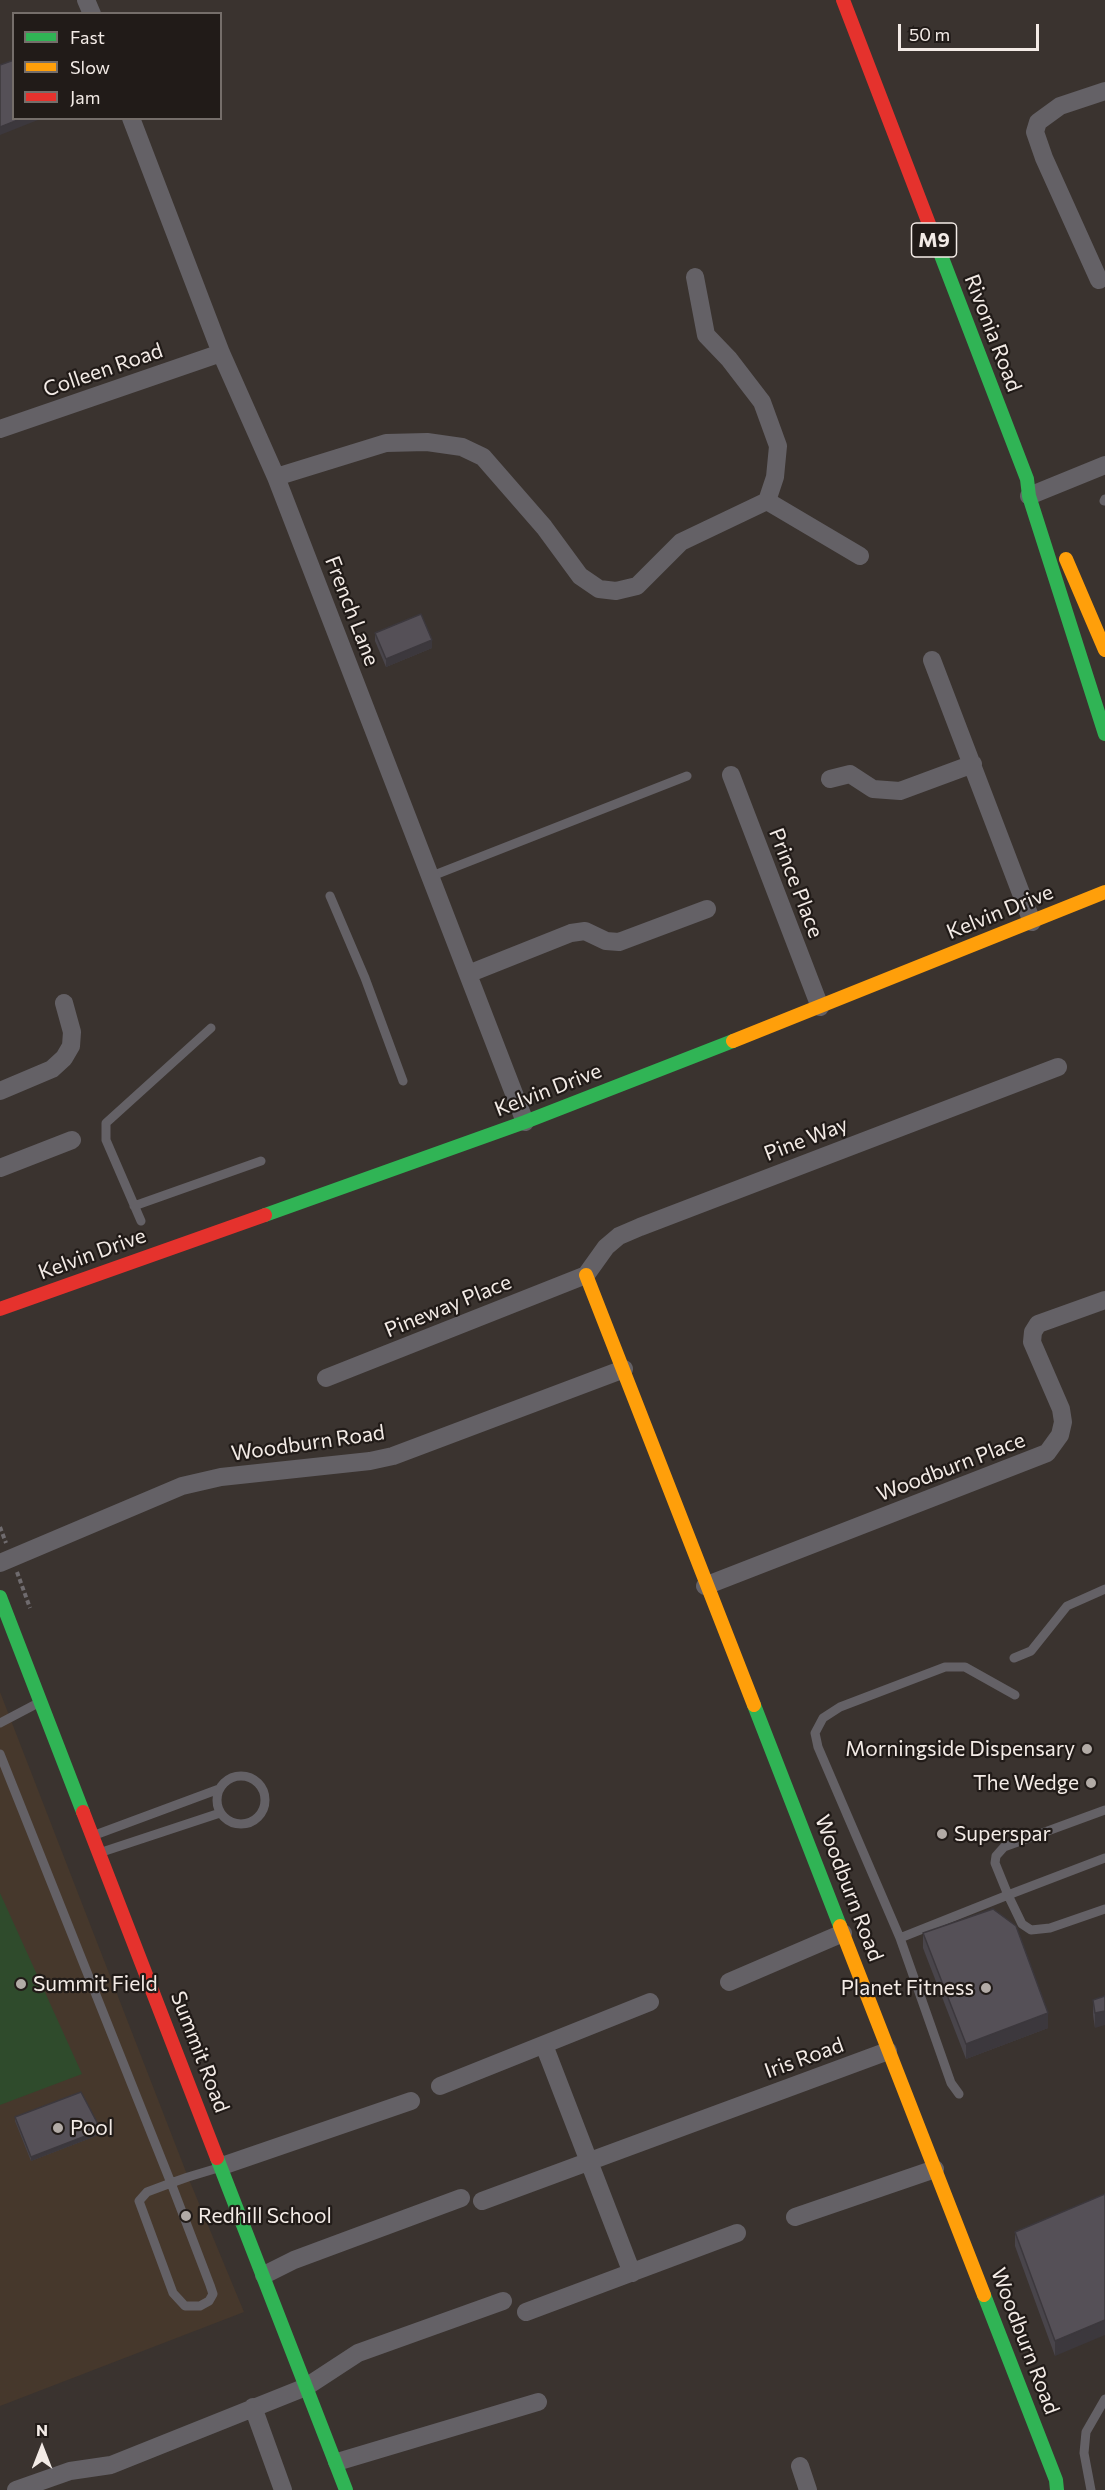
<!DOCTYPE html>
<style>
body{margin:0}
#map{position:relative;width:1105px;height:2490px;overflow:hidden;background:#3a332f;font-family:Commissioner,sans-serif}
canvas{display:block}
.legend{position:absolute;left:12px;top:12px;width:210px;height:108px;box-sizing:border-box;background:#211b18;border:2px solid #756e6a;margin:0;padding:8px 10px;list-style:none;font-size:18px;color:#f3ebe6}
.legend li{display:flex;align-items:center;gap:12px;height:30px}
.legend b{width:30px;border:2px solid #756e6a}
.north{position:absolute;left:12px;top:2418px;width:60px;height:60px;-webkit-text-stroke:4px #211b18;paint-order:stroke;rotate:0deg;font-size:16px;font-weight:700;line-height:24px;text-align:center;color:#f3ebe6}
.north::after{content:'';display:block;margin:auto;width:21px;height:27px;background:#f3ebe6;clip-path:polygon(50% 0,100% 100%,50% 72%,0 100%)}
.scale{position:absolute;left:898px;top:24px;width:141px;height:27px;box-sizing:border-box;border:3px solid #f3ebe6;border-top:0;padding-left:8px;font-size:18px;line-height:21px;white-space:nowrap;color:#f3ebe6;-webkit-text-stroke:4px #211b18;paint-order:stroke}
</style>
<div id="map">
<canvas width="1105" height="2490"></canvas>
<ul class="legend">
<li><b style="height:8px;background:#30b455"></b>Fast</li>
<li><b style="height:8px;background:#ff9f0a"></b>Slow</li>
<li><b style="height:8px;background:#e5322d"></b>Jam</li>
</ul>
<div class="north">N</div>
<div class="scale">50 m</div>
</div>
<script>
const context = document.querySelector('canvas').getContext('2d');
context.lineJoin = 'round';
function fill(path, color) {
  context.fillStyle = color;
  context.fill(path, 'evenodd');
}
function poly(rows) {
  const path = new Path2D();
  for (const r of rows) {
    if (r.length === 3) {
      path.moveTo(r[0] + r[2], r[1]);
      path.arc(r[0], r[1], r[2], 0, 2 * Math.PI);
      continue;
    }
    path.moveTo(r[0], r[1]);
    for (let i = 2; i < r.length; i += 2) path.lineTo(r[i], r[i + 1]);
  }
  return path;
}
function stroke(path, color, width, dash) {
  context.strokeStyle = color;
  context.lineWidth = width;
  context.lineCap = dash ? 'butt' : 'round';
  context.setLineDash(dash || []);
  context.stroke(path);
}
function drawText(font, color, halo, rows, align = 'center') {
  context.font = font + ' Commissioner,sans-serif';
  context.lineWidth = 4.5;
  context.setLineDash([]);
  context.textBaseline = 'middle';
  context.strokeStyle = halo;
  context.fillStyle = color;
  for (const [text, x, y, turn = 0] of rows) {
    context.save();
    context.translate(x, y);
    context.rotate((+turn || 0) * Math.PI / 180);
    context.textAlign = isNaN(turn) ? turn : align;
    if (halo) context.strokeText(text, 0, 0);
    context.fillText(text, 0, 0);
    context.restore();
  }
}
const education = poly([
 [0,1692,188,2177,244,2312,0,2406]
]);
const green = poly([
 [0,1893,82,2074,0,2105]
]);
const path = poly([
 [0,1527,6,1543],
 [17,1572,30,1608]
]);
const lane = poly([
 [1104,501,1105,499],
 [432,876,687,776],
 [330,896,365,978,403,1081],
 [134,1206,261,1161],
 [141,1221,106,1140,106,1123,211,1028],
 [1014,1658,1031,1651,1067,1606,1105,1589],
 [0,1723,40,1702],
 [0,1754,171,2183,210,2285,213,2294,209,2301,200,2306,185,2306,173,2293,139,2201,147,2192,171,2183,188,2177,218,2168],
 [241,1800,24],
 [95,1835,219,1789],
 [102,1852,220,1813],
 [1105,1858,1008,1895,1022,1924,1031,1930,1050,1928,1105,1909],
 [900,1938,1008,1895,995,1863,996,1856,1004,1847,1105,1810],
 [959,2094,951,2083,900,1938,818,1747,815,1733,823,1718,840,1707,945,1667,965,1667,1015,1695],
 [1091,2490,1084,2453,1086,2432,1105,2399]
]);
const street = poly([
 [86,0,92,14],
 [131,118,221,353,276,477,525,1122],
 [1099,280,1044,158,1035,132,1038,122,1060,106,1105,91],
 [0,429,221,353],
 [276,477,386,443,427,442,462,447,483,457,544,527,580,576,599,589,616,591,637,586,681,542,767,501,775,477,778,446,762,402,729,359,706,335,695,277],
 [1029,496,1105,465],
 [767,501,860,556],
 [932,660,1032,922],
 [731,775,820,1007],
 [830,779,850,774,873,789,900,791,973,764],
 [468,974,571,933,585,931,606,941,619,942,707,909],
 [0,1091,52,1069,64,1058,71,1046,72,1032,64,1003],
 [0,1168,72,1140],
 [326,1378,586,1275,606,1247,619,1236,640,1227,1058,1067],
 [0,1563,182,1486,221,1477,370,1461,393,1456,624,1369],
 [705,1586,1047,1453,1060,1435,1063,1422,1061,1409,1032,1342,1033,1332,1038,1324,1105,1300],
 [729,1982,843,1933],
 [544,2045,632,2273],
 [440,2086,650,2002],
 [222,2166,411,2101],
 [482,2201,888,2051],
 [795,2217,935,2169],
 [264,2275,294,2260,461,2198],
 [526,2312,737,2233],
 [253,2407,283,2490],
 [337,2462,538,2402],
 [800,2466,808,2490],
 [16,2490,70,2471,111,2465,306,2387,358,2353,503,2301]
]);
const fast = poly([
 [939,250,1027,479,1029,496,1105,734],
 [265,1215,525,1122,733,1041],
 [0,1597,83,1812],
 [754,1705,840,1926],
 [217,2158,346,2490],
 [984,2295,1056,2480,1057,2490]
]);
const slow = poly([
 [1066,559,1105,650],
 [733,1041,1105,892],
 [586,1275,754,1705],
 [840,1926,984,2295]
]);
const jam = poly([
 [843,0,939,250],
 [0,1309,265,1215],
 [83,1812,217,2158]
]);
const wall = poly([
 [375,633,432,648,386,667,375,641],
 [923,1933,1048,2028,966,2059,923,1948],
 [1105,1996,1095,2028,1093,2015,1093,2000],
 [15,2117,101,2134,31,2161,15,2121],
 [1105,2194,1055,2356,1015,2246,1015,2232]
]);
const shadedWall = poly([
 [23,118,43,118,0,135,0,127],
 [432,640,432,648,386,667,386,659],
 [1105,2011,1105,2025,1095,2028,1095,2013],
 [1048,2013,1048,2028,966,2059,966,2044],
 [101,2130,101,2134,31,2161,31,2157],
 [1105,2320,1105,2335,1055,2356,1055,2341]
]);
const building = poly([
 [14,60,14,118,23,118,0,127,0,65,14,60],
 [421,614,432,640,386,659,375,633,421,614],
 [993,1909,1016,1926,1048,2013,966,2044,923,1933,993,1909],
 [1105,1996,1105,2011,1095,2013,1093,2000,1105,1996],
 [81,2092,101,2130,31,2157,15,2117,81,2092],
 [1105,2194,1105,2320,1055,2341,1015,2232,1105,2194]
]);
const markers = [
 [1087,1749,6,"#b2aba6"],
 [1091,1783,6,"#b2aba6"],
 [942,1834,6,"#b2aba6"],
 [21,1984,6,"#b2aba6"],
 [986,1988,6,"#b2aba6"],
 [58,2128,6,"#b2aba6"],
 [186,2216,6,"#b2aba6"]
];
const shields = [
 [934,240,45]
];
const shieldNames = [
 ["M9",934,240]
];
const streetNames = [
 ["Rivonia Road",993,333,69],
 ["Colleen Road",103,370,-19],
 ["French Lane",352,611,69],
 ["Prince Place",796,883,69],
 ["Kelvin Drive",1000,912,-22],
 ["Kelvin Drive",548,1090,-21],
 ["Pine Way",806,1139,-21],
 ["Kelvin Drive",92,1254,-20],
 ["Pineway Place",448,1306,-22],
 ["Woodburn Road",308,1443,-8],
 ["Woodburn Place",951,1467,-21],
 ["Woodburn Road",849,1888,69],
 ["Summit Road",200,2052,69],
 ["Iris Road",804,2058,-20],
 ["Woodburn Road",1025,2341,69]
];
const poiNames = [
 ["Morningside Dispensary",1075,1749,"right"],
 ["The Wedge",1079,1783,"right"],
 ["Superspar",954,1834],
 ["Summit Field",33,1984],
 ["Planet Fitness",974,1988,"right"],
 ["Pool",70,2128],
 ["Redhill School",198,2216]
];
fill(education, '#46382c');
fill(green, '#2f4b2c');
stroke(path, '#6f6b6e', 4, [4.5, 3]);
stroke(lane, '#646166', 9);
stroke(street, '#646166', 18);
stroke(fast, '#30b455', 14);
stroke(slow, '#ff9f0a', 14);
stroke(jam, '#e5322d', 14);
fill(wall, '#49454b');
fill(shadedWall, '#3c383d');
fill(building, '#555057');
stroke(building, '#3c383d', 1.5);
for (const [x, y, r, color] of markers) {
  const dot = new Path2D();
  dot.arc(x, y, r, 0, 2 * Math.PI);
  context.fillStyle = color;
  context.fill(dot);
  stroke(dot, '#211b18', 2);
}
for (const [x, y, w] of shields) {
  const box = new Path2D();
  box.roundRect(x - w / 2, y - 17, w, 34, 4.5);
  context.fillStyle = '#211b18';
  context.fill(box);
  stroke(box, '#f3ebe6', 1.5);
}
drawText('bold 20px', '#f3ebe6', null, shieldNames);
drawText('21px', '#f3ebe6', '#211b18', streetNames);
drawText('21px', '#f3ebe6', '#211b18', poiNames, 'left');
</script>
